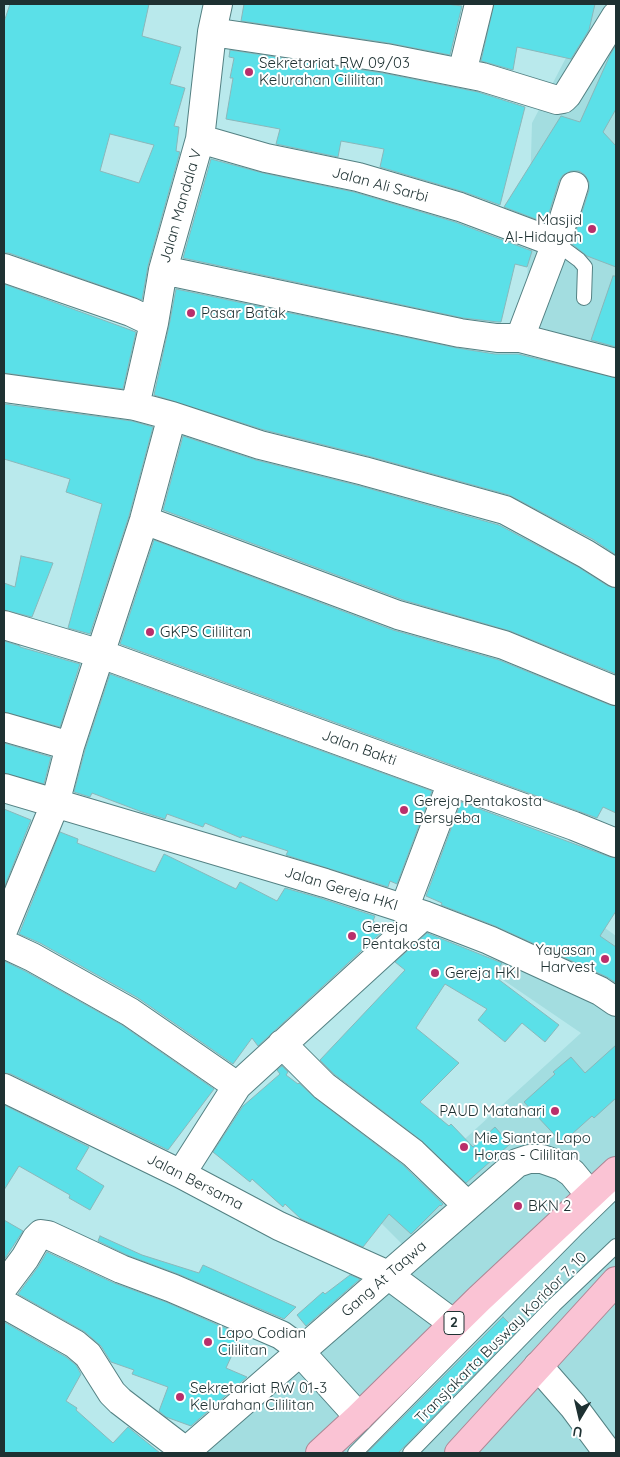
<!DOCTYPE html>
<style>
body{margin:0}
#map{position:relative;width:620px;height:1457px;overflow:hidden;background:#b9e9ec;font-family:Quicksand,sans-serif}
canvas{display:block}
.frame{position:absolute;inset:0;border:5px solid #1e3132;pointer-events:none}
.north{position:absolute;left:555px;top:1392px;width:50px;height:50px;-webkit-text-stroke:4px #fff;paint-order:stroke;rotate:189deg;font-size:14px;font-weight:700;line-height:20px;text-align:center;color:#1e3132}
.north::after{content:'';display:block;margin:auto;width:18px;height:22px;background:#1e3132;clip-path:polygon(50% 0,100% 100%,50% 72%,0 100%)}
</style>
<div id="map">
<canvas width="620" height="1457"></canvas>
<div class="frame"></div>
<div class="north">U</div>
</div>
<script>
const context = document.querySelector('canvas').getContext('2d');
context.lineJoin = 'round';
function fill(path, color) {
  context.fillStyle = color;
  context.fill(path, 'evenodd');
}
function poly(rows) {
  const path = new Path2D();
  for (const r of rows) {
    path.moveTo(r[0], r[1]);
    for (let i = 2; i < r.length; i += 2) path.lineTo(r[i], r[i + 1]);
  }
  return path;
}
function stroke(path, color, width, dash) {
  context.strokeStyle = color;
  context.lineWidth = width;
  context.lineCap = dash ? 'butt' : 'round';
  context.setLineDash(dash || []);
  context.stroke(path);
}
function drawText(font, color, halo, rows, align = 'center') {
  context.font = font + ' Quicksand,sans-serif';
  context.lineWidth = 4;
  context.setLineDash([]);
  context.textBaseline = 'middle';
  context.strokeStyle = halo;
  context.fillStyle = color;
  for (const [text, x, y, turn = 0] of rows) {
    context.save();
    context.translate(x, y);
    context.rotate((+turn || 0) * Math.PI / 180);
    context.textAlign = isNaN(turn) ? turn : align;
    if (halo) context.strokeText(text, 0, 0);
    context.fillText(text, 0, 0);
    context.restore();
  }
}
const built = poly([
 [594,4,616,4,616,352,526,323,532,123],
 [546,885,616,936,616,1453,200,1453,421,1263,377,1219,581,1033,493,973]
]);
const building = poly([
 [10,4,149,4,142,36,181,47,170,84,185,88,174,126,179,127,176,151,180,152,148,266,142,300,9,253,4,253,4,22,10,4],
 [110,134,154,145,139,183,100,171,110,134],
 [244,4,447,4,462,6,450,55,388,43,241,21,244,4],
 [494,4,595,4,589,30,571,59,517,47,513,70,481,61,494,4],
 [616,45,616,109,603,132,616,146,616,267,587,256,572,244,589,190,589,182,585,175,579,171,571,171,563,175,559,181,546,223,504,207,561,116,580,122,610,55,616,45],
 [230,50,383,73,478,92,525,107,500,205,464,192,380,167,384,149,341,141,338,157,276,144,280,129,226,119,233,78,230,78,234,58,229,57,230,50],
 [211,159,263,173,354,192,455,222,532,251,527,267,515,264,501,322,498,322,463,318,183,258,211,159],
 [613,276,616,276,616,347,591,340,613,276],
 [4,284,136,332,123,389,4,373,4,284],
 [176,289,457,348,495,354,518,354,616,378,616,555,594,540,509,495,368,456,264,430,154,395,169,326,176,289],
 [4,404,132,421,153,427,129,516,90,634,68,628,102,504,66,492,70,479,4,459,4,404],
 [183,436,256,460,360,486,499,525,578,567,608,586,616,588,616,674,510,631,403,600,163,510,183,436],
 [154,540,393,630,499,660,610,705,616,706,616,813,603,807,597,818,120,644,154,540],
 [21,556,53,563,32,617,4,610,4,583,15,587,21,556],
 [4,641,20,646,20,647,80,664,60,727,4,712,4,641],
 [110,674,432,791,397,884,390,881,388,887,292,857,286,855,288,851,242,836,241,838,205,823,203,827,167,814,165,819,142,812,92,793,90,797,74,792,85,750,110,674],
 [4,743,51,757,44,784,4,773,4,743],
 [461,802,610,857,616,858,616,911,600,936,616,947,616,983,607,977,495,926,441,905,442,903,426,896,461,802],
 [4,809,31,820,4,888,4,809],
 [60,832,78,839,77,843,155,872,164,854,236,889,240,882,277,901,285,888,320,898,375,916,373,921,385,929,258,1046,252,1038,233,1064,138,998,40,943,19,934,60,832],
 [427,933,502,963,494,976,559,1025,545,1042,522,1023,505,1042,478,1020,487,1009,445,984,416,1028,459,1063,420,1102,449,1126,451,1124,473,1147,495,1127,510,1144,466,1183,422,1141,334,1074,320,1060,405,970,395,962,427,933],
 [4,961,25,971,122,1025,214,1089,168,1150,11,1074,4,1073,4,961],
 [616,1045,616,1098,594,1118,592,1116,562,1143,524,1102,555,1074,553,1072,571,1057,585,1073,616,1045],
 [282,1066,288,1072,286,1075,298,1084,299,1083,315,1098,403,1165,443,1204,441,1206,440,1205,411,1234,389,1214,363,1247,301,1219,285,1204,283,1207,252,1179,250,1182,213,1152,243,1106,280,1074,277,1070,282,1066],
 [4,1105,89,1147,76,1169,104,1186,90,1210,69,1198,70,1195,19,1166,4,1190,4,1105],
 [4,1220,23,1231,4,1260,4,1220],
 [100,1236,142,1255,199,1273,203,1265,296,1307,284,1319,178,1274,127,1255,98,1241,100,1236],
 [47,1252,114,1283,166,1302,241,1335,226,1368,247,1377,191,1426,166,1417,159,1411,168,1387,132,1374,134,1370,111,1362,101,1346,85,1332,18,1294,38,1267,47,1252],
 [350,1275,360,1279,306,1326,297,1315,323,1292,325,1294,350,1275],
 [503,1317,517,1331,398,1453,367,1453,503,1317],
 [4,1322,66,1357,76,1365,81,1374,66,1401,77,1408,76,1410,113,1443,128,1427,160,1453,4,1453,4,1322]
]);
const service = poly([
 [556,243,579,260,585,267,584,298],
 [355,1453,576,1229,616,1190],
 [410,1453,554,1305,616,1246]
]);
const minor = poly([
 [212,32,386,58,482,77,557,100,563,99,567,95,616,16],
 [462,73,479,4],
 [200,139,266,158,358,177,460,207,556,243],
 [4,268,131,312,154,323],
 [163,270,460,333,497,338,520,338,616,363],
 [520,338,556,243,574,186],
 [4,388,135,406,172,416,260,445,364,471,505,510,586,554,616,573],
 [135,406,154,323,163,270,200,139,212,32,218,4],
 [144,520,398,615,504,645,616,691],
 [4,625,101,654,452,782,574,826,616,843],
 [4,727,70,746],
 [4,788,325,883,424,915,489,940,600,991,616,1002],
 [404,909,452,782],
 [4,928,55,804,70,746,144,520,172,416],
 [4,944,32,957,130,1012,237,1086],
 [282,1044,324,1086,413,1153,467,1205],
 [4,1088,181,1174,279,1226,388,1275,454,1324],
 [181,1174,237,1086,424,915],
 [4,1286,25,1258,36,1239,41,1234,48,1235,121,1269,172,1288,281,1335,292,1343,359,1417],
 [4,1304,75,1344,88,1355,112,1393,120,1401,188,1453],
 [538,1366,573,1406,608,1453],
 [184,1453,517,1163,529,1159,542,1159,562,1166,572,1173,591,1196]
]);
const trunk = poly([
 [320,1453,359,1417,479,1299,616,1171],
 [459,1453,616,1281]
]);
const markers = [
 [249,72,5,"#b92f6b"],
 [592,229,5,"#b92f6b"],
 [191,313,5,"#b92f6b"],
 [150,632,5,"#b92f6b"],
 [404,810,5,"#b92f6b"],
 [352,936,5,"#b92f6b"],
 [605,959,5,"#b92f6b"],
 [435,973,5,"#b92f6b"],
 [555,1111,5,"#b92f6b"],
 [464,1147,5,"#b92f6b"],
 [518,1206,5,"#b92f6b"],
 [208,1342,5,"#b92f6b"],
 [180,1397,5,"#b92f6b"]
];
const shields = [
 [454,1323,20]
];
const shieldNames = [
 ["2",454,1323]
];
const poiNames = [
 ["Sekretariat RW 09/03",259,63],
 ["Kelurahan Cililitan",259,80],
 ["Masjid",582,220,"right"],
 ["Al-Hidayah",582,237,"right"],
 ["Pasar Batak",201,313],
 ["GKPS Cililitan",160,632],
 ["Gereja Pentakosta",414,801],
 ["Bersyeba",414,818],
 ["Gereja",362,927],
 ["Pentakosta",362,944],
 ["Yayasan",595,950,"right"],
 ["Harvest",595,967,"right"],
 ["Gereja HKI",445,973],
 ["PAUD Matahari",545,1111,"right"],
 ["Mie Siantar Lapo",474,1138],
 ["Horas - Cililitan",474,1155],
 ["BKN 2",528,1206],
 ["Lapo Codian",218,1333],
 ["Cililitan",218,1350],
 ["Sekretariat RW 01-3",190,1388],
 ["Kelurahan Cililitan",190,1405]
];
const streetNames = [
 ["Jalan Ali Sarbi",380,185,15],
 ["Jalan Mandala V",181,206,-74],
 ["Jalan Bakti",359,748,20],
 ["Jalan Gereja HKI",341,889,17],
 ["Jalan Bersama",195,1182,27],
 ["Gang At Taqwa",384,1279,-41],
 ["Transjakarta Busway Koridor 7, 10",501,1338,-45]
];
fill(built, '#a3dde0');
fill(building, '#5be0e8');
stroke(building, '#89b7ba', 1);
stroke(service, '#548183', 16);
stroke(minor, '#548183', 30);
stroke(trunk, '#ac8694', 30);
stroke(service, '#fff', 14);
stroke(minor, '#fff', 28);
stroke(trunk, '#fac3d4', 28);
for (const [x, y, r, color] of markers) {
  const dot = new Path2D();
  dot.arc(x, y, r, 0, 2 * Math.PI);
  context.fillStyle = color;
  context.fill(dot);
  stroke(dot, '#fff', 2);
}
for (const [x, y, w] of shields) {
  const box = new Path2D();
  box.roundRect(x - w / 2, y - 11.5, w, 23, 4);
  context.fillStyle = '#fff';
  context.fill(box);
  stroke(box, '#1e3132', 1);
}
drawText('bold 14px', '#1e3132', null, shieldNames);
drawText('15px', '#1e3132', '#fff', poiNames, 'left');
drawText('15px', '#1e3132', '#fff', streetNames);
</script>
